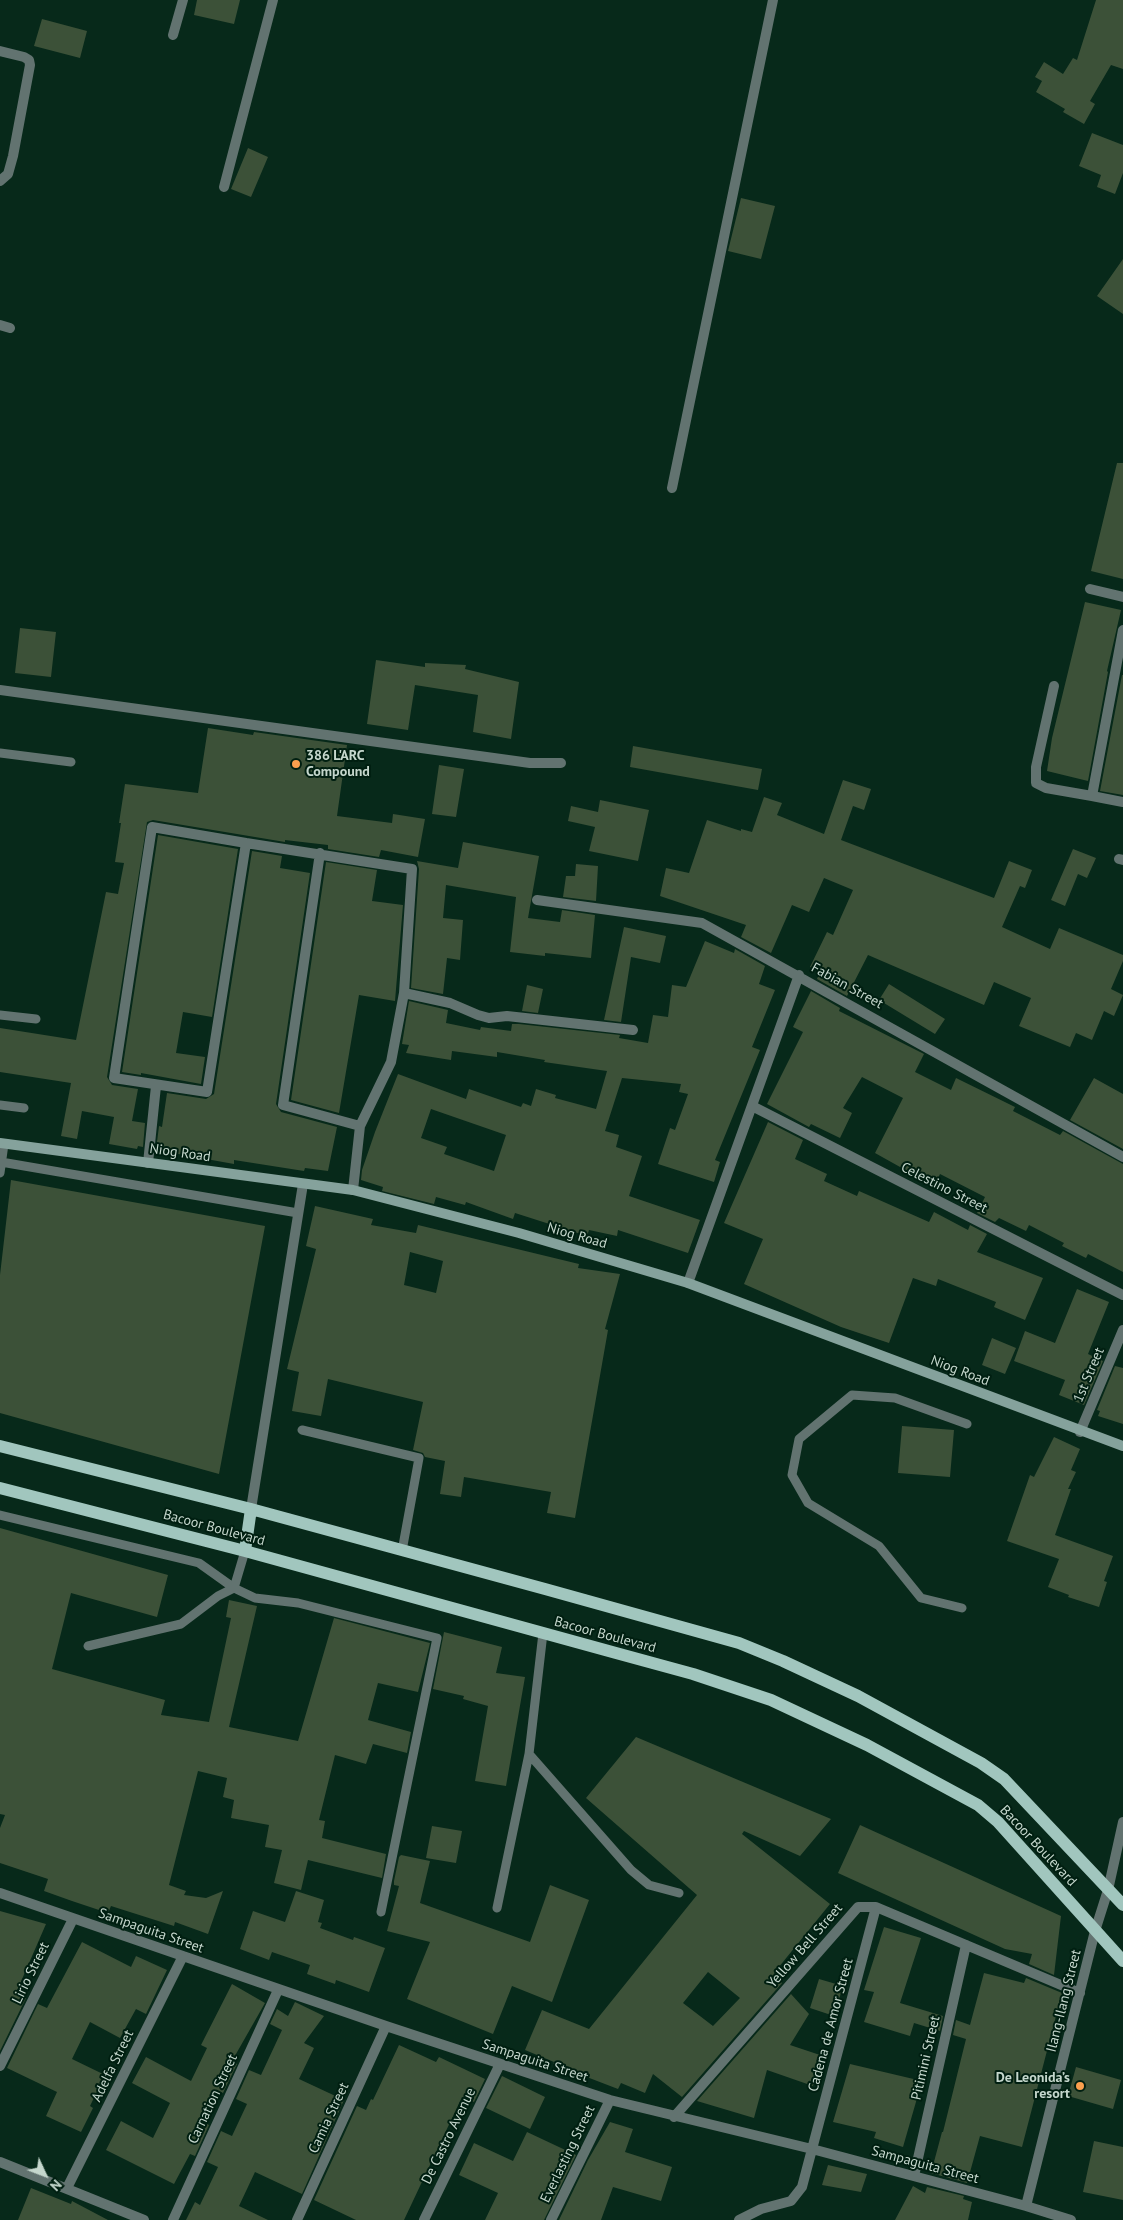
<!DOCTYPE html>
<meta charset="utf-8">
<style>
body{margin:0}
#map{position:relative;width:1123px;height:2220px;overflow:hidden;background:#07291a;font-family:"PT Sans",sans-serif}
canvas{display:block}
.north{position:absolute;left:20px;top:2150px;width:50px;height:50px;-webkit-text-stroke:4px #001f11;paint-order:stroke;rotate:133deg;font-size:14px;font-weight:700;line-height:20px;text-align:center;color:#c5d7cd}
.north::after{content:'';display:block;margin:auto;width:18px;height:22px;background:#c5d7cd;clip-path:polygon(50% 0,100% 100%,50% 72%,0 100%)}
</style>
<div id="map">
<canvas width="1123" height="2220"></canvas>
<div class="north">N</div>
</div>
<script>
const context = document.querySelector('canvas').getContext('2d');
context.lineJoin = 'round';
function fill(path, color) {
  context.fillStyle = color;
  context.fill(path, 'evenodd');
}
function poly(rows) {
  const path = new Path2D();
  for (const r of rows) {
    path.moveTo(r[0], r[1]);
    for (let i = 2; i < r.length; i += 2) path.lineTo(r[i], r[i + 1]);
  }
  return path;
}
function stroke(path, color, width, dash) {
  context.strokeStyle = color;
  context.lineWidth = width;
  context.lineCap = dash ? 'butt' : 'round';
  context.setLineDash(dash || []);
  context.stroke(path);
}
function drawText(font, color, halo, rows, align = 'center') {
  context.font = font + ' "PT Sans",sans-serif';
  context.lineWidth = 4;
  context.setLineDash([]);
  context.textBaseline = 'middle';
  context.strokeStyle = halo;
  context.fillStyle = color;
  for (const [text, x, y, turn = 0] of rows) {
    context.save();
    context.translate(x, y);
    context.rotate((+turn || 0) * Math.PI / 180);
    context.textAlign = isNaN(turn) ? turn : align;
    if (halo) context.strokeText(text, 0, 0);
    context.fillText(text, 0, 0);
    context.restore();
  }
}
const building = poly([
 [197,0,240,0,234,24,194,15],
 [1096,0,1123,0,1123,69,1111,65,1090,101,1095,104,1084,124,1063,112,1065,109,1036,92,1042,81,1035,77,1044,62,1063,74,1073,58,1077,60],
 [42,19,87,31,80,58,34,46],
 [1092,133,1123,145,1123,173,1115,194,1097,187,1101,175,1079,166],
 [248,148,268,157,251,197,231,189],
 [741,198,775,206,761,259,728,251],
 [1123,259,1123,314,1097,296],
 [1117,463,1123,463,1123,579,1091,571],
 [1085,602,1121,610,1107,671,1108,672,1088,781,1047,771,1052,738],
 [20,628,56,632,51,677,15,673],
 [376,660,425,667,425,663,466,665,465,669,519,682,511,739,473,732,478,695,415,685,408,730,367,724],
 [1122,675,1123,675,1123,795,1100,791],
 [208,728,253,735,254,732,347,745,337,816,392,823,393,814,425,819,418,857,381,850,379,857,328,849,328,845,285,840,285,842,153,820,147,822,107,1077,112,1085,138,1089,132,1121,145,1123,143,1147,138,1146,137,1149,109,1144,114,1117,82,1111,77,1139,61,1136,71,1083,0,1072,0,1028,76,1040,106,892,118,894,124,863,115,862,121,823,119,823,125,784,198,793],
 [633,746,762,769,758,790,630,767],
 [439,765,464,769,456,817,432,814],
 [843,780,871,789,864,810,853,806,841,840,994,898,1009,861,1032,870,1025,888,1020,886,1002,927,1050,949,1059,928,1123,955,1123,961,1111,989,1123,995,1114,1016,1104,1011,1092,1040,1076,1033,1070,1047,1019,1026,1031,998,994,982,984,1005,868,955,847,996,817,979,820,972,810,967,827,932,833,935,853,890,824,878,809,912,792,905,771,953,741,937,746,925,660,896,666,868,689,873,707,820,741,831,741,829,752,832,764,797,782,803,777,815,824,834],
 [600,800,649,810,638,861,589,851,595,827,568,821,571,806,598,812],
 [158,835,238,849,212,1017,183,1012,176,1053,205,1057,201,1084,141,1073,141,1075,122,1072],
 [463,842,539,856,528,918,560,922,562,910,595,915,591,958,545,953,545,956,510,952,516,897,446,885,443,918,463,920,460,960,447,958,443,994,411,988,419,869,417,861,458,868],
 [1073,849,1096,858,1087,878,1078,874,1065,906,1051,900],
 [252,851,282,856,280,868,310,873,276,1104,281,1112,337,1127,328,1171,305,1168,304,1171,234,1160,234,1164,156,1150,159,1126,162,1127,167,1093,206,1099,214,1094],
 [326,862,377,870,372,901,403,905,395,1001,359,995,339,1113,291,1100],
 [576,864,598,866,596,901,563,897,566,876,575,876],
 [624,927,666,936,660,963,631,957,621,1022,604,1020],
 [705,941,734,953,735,949,765,966,759,984,775,990,752,1047,760,1050,715,1160,720,1162,714,1182,658,1164,670,1128,675,1130,688,1094,679,1092,681,1084,622,1078,605,1131,619,1135,616,1147,642,1156,629,1196,700,1220,688,1253,618,1230,617,1236,589,1230,587,1236,515,1213,513,1219,466,1202,465,1205,436,1197,434,1204,382,1191,383,1187,361,1180,362,1170,375,1132,398,1074,466,1099,469,1089,521,1107,523,1103,531,1106,536,1089,556,1095,555,1098,596,1109,607,1071,544,1062,545,1060,497,1052,497,1057,452,1051,451,1060,406,1053,409,1045,402,1044,409,1001,448,1010,446,1023,480,1030,481,1027,511,1031,512,1024,519,1024,620,1035,619,1038,648,1043,653,1015,668,1017,672,985,686,987],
 [431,1109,506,1135,494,1171,444,1154,447,1147,421,1138],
 [889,984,945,1019,935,1034,879,1000],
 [527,985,543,989,538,1013,522,1011],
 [811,991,840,1008,839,1011,924,1054,915,1072,951,1090,956,1078,1015,1107,1013,1111,1060,1135,1063,1131,1123,1164,1123,1272,1088,1254,1086,1258,1062,1246,1064,1243,1029,1225,1026,1231,999,1218,995,1222,977,1213,985,1197,940,1174,934,1186,875,1153,903,1098,862,1077,843,1108,852,1113,840,1138,811,1124,809,1127,767,1104,803,1032,793,1027],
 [1094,1078,1123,1094,1123,1149,1070,1120],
 [768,1122,803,1140,795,1159,827,1174,824,1181,857,1196,859,1191,929,1222,934,1212,968,1230,970,1225,987,1234,977,1252,1043,1278,1025,1320,994,1307,996,1302,938,1279,936,1286,913,1278,889,1343,841,1327,744,1284,763,1239,724,1223],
 [11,1180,265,1226,219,1474,0,1413,0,1275],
 [315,1206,373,1219,371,1225,416,1233,418,1225,579,1264,578,1268,620,1274,605,1329,608,1330,575,1518,547,1513,551,1492,464,1477,461,1497,440,1494,445,1461,425,1457,423,1453,413,1450,423,1402,328,1379,321,1416,292,1411,299,1372,287,1369,316,1249,306,1246],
 [410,1252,443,1261,436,1293,404,1285],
 [1077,1289,1109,1302,1088,1354,1103,1361,1084,1405,1059,1395,1065,1380,1014,1361,1025,1331,1055,1343],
 [992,1338,1016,1348,1005,1374,982,1365],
 [1115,1366,1123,1368,1123,1424,1098,1416,1100,1411,1097,1410],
 [902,1426,954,1430,950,1477,898,1473],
 [1054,1437,1080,1449,1071,1470,1076,1472,1068,1489,1071,1489,1055,1535,1113,1556,1104,1581,1107,1582,1099,1607,1068,1597,1069,1595,1048,1587,1059,1559,1007,1541,1030,1475,1034,1477],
 [0,1528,168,1575,157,1617,71,1593,52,1669,165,1700,161,1715,209,1722,231,1618,226,1617,229,1600,257,1606,229,1727,298,1741,334,1618,430,1643,418,1692,378,1683,368,1720,411,1732,407,1753,373,1744,366,1764,335,1755,319,1820,325,1821,322,1838,386,1854,382,1878,308,1860,301,1890,274,1883,282,1850,265,1847,269,1825,231,1818,234,1800,223,1797,227,1778,198,1771,169,1885,186,1891,184,1895,206,1898,223,1891,208,1934,175,1922,174,1926,111,1906,108,1913,72,1901,44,1891,48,1879,0,1863,0,1828,5,1815,0,1814],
 [444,1632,502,1647,496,1673,525,1677,506,1786,475,1781,488,1706,463,1699,464,1696,433,1689],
 [636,1737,831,1819,800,1856,744,1831,742,1834,830,1904,774,1973,782,1983,682,2097,653,2074,645,2093,621,2083,618,2089,553,2064,554,2062,525,2050,542,2010,589,2029,697,1895,586,1798],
 [708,1972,740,1998,713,2026,683,2003],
 [860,1825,1061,1916,1054,1975,1029,1964,1032,1954,1005,1949,838,1873],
 [432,1826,462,1831,456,1863,426,1858],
 [401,1855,430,1861,420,1903,530,1942,550,1885,589,1900,552,2002,512,1986,493,2034,407,1999,430,1942,387,1931,399,1886,394,1885,394,1881,399,1857],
 [296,1891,324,1900,318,1922,322,1923,320,1928,353,1940,354,1937,385,1948,369,1992,336,1980,335,1984,307,1974,310,1965,272,1952,269,1960,240,1949,253,1911,285,1922],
 [0,1911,46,1924,16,1993,26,1998,0,2051],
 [884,1927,921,1938,900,2003,943,2016,940,2031,914,2023,910,2036,864,2022,874,1992,864,1990],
 [82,1942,131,1967,136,1956,167,1970,146,2014,136,2009,120,2038,90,2022,72,2059,105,2075,90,2106,93,2108,81,2132,46,2116,57,2092,7,2068,38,2004,47,2008],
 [984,1973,1024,1983,1026,1978,1062,1993,1022,2147,980,2136,967,2183,931,2173,942,2132,943,2132,966,2039,953,2035,956,2020,970,2025],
 [819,1979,843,1986,834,2016,810,2008],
 [232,1984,265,2003,232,2061,237,2064,223,2093,216,2090,201,2121,209,2125,195,2156,190,2154,174,2184,106,2150,121,2121,153,2138,170,2103,132,2083,146,2057,191,2081,207,2048,201,2045],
 [791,1994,809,2014,790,2045,823,2056,813,2086,767,2070,754,2118,697,2101],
 [295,2002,324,2016,304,2043,314,2048,299,2079,344,2100,302,2194,255,2172,239,2206,268,2220,186,2220,195,2202,200,2205,218,2167,207,2162,221,2131,232,2136,247,2104,236,2099,249,2070,261,2075,282,2030,270,2024,277,2009,288,2016],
 [399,2045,436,2062,439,2057,485,2079,474,2102,462,2097,404,2220,356,2220,314,2200,357,2106,366,2110,371,2099,373,2100],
 [850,2064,922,2081,903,2147,874,2138,876,2132,833,2122],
 [1076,2067,1121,2080,1113,2109,1068,2096],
 [502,2076,545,2097,530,2129,486,2108],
 [610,2122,633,2129,625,2152,672,2167,661,2201,613,2187,601,2220,559,2220,588,2160],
 [527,2132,576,2155,544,2220,485,2220,498,2193,459,2175,474,2143,513,2161],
 [1094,2141,1123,2147,1123,2200,1083,2192],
 [828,2165,867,2174,861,2192,822,2185],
 [913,2186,925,2193,927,2187,964,2196,963,2199,972,2202,968,2220,895,2220],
 [31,2188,71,2204,72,2201,108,2220,18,2220]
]);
const lane = poly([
 [0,753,71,762],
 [0,1015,36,1019],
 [0,1105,24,1108],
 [1,1162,298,1213],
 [0,1173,4,1144],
 [302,1430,419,1458,402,1551],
 [0,1515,199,1563,234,1588,255,1598,298,1603,437,1638,381,1912],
 [962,1608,921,1598,879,1546,808,1503,792,1475,799,1439,852,1395,895,1398,967,1424],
 [543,1633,529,1754,631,1870,649,1885,679,1893],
 [88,1646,181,1624,218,1596,234,1588,245,1551],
 [497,1908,529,1754]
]);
const street = poly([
 [173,35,183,0],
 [0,51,24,57,29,60,30,65,13,156,8,174,0,181],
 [224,187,273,0],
 [0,325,10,328],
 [672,488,773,0],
 [1090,589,1123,597],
 [1123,630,1092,796,1123,802],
 [1054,686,1036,767,1036,783,1046,788,1092,796],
 [0,690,530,763,561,763],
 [152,827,246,843,207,1092,114,1078,152,827],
 [246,843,412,869,404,993],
 [320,853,283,1105,360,1126],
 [1119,859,1123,860],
 [537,900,702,923,1123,1157],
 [752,1106,1123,1295],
 [148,1163,156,1086],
 [353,1190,360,1126,391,1062,404,993,450,1003,478,1015,489,1018,507,1016,633,1030],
 [688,1283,799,975],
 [1080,1432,1123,1330],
 [251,1509,303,1184],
 [0,1893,386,2026,610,2100,812,2149,1026,2206,1071,2220],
 [0,2066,73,1919],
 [674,2117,858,1907,876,1907,1080,1993],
 [0,2162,144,2220],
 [914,2176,966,1945],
 [67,2188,183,1956],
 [1026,2206,1095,1931,1108,1890,1123,1822],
 [173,2220,278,1990],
 [297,2220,386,2026],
 [424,2220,500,2064],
 [551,2220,610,2100],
 [739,2220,761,2209,791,2201,802,2187,876,1907]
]);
const secondary = poly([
 [0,1143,353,1190,519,1233,688,1283,1123,1446]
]);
const primary = poly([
 [0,1446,251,1509,545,1589,739,1643,783,1661,858,1696,981,1763,1004,1779,1123,1905],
 [0,1488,245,1551,616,1653,693,1674,771,1700,867,1745,978,1805,998,1822,1123,1961],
 [245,1551,251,1509]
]);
const markers = [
 [296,764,5,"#fa9f4e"],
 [1080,2086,5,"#fa9f4e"]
];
const poiNames = [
 ["386 L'ARC",306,756],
 ["Compound",306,772],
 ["De Leonida’s",1070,2078,"right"],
 ["resort",1070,2094,"right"]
];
const streetNames = [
 ["Fabian Street",847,986,29],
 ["Niog Road",180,1153,8],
 ["Celestino Street",944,1188,27],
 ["Niog Road",577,1236,16],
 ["Niog Road",960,1371,21],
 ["1st Street",1089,1375,-67],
 ["Bacoor Boulevard",214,1528,15],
 ["Bacoor Boulevard",605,1635,15],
 ["Bacoor Boulevard",1038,1846,47],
 ["Sampaguita Street",151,1931,19],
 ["Yellow Bell Street",805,1946,-49],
 ["Lirio Street",31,1973,-64],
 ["Ilang-Ilang Street",1064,2001,-76],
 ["Cadena de Amor Street",831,2025,-75],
 ["Pitimini Street",926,2058,-77],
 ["Sampaguita Street",535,2061,18],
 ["Adelfa Street",113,2066,-64],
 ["Carnation Street",213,2099,-65],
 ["Camia Street",329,2118,-65],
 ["De Castro Avenue",449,2136,-64],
 ["Everlasting Street",568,2154,-64],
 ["Sampaguita Street",925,2165,15]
];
fill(building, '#3c5138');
stroke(lane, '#627370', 9);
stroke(street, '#627370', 10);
stroke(secondary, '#85a29c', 10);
stroke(primary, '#a1c6be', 12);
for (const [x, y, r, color] of markers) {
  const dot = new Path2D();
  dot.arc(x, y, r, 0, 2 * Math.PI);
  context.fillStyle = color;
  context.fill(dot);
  stroke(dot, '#001f11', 2);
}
drawText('bold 14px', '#c5d7cd', '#001f11', poiNames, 'left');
drawText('14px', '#c5d7cd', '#001f11', streetNames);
</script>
